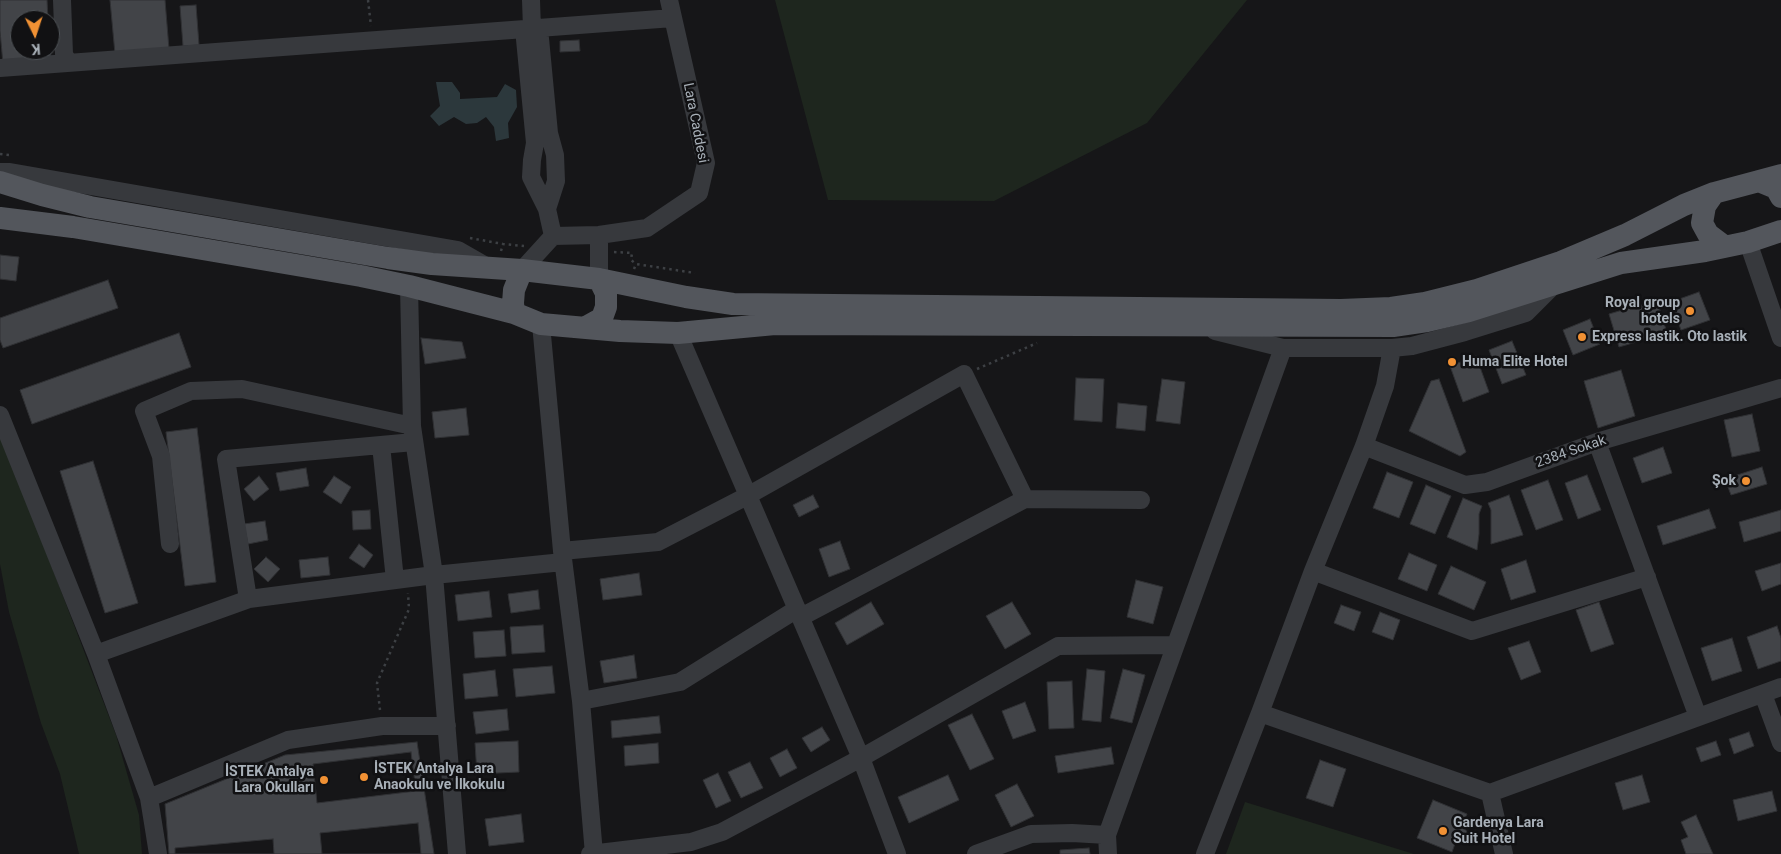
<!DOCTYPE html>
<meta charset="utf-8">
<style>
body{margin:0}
#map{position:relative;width:1781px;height:854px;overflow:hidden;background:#161618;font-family:Roboto,sans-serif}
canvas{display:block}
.north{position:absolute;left:10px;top:10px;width:50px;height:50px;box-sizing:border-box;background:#111113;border:1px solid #4d5155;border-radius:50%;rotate:176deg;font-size:14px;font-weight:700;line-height:20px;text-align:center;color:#a8b0b8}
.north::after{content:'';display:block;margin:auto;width:18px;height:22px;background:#f19134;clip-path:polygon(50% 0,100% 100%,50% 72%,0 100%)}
</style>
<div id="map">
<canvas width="1781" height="854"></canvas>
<div class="north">K</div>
</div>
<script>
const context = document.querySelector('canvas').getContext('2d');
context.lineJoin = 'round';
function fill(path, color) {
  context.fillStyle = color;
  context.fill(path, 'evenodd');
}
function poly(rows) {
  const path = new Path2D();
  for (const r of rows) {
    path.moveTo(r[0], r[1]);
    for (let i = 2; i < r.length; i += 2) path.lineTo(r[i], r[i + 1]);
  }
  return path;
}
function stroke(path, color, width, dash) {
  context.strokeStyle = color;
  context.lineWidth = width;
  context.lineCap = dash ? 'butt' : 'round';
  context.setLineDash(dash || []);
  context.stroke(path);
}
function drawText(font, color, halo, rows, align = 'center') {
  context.font = font + ' Roboto,sans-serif';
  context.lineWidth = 5;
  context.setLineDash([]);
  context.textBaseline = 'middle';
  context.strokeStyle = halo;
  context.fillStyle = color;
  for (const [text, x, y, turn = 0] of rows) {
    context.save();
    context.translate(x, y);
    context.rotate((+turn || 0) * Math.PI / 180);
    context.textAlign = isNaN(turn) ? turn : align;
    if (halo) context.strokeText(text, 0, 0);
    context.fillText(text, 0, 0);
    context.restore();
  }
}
const green = poly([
 [775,0,1247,0,1147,123,994,201,828,200],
 [0,431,116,735,139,815,142,854,79,854,60,774,41,723,9,612,0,564],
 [1245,802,1414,854,1226,854]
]);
const water = poly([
 [436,82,452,82,460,93,460,99,497,97,505,84,516,90,517,107,508,123,509,138,496,141,494,127,486,117,477,123,466,124,454,117,439,126,430,116,440,106]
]);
const building = poly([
 [0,0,47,0,48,20,20,20,20,50,50,50,50,43,51,60,3,64,0,31,0,0],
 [110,0,165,0,169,49,115,54,110,0],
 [196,5,199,45,183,46,180,6,196,5],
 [579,40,580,51,560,52,560,41,579,40],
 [0,255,19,257,16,281,0,279,0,255],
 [108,280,118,308,3,348,0,340,0,318,108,280],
 [1699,292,1710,320,1681,330,1671,302,1699,292],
 [1657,300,1667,333,1619,347,1609,314,1657,300],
 [1590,319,1600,344,1573,355,1563,330,1590,319],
 [179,333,191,367,32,424,20,390,179,333],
 [421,338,462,342,466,358,425,364,421,338],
 [1512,341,1526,375,1502,384,1489,350,1512,341],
 [1476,356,1489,392,1463,402,1450,366,1476,356],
 [1621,370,1635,416,1598,428,1584,381,1621,370],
 [1076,378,1104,379,1102,422,1074,420,1076,378],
 [1162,379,1185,382,1180,424,1156,421,1162,379],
 [1439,379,1466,452,1460,456,1409,431,1431,381,1439,379],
 [1118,403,1147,406,1145,431,1116,428,1118,403],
 [466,408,469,435,435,438,432,412,466,408],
 [1752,414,1760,451,1732,457,1724,420,1752,414],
 [197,428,216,582,185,586,166,432,197,428],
 [1663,447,1672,473,1642,483,1633,458,1663,447],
 [93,461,138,603,105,613,60,471,93,461],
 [1762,467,1767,484,1731,495,1725,479,1762,467],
 [306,468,309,486,280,491,276,473,306,468],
 [1387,472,1413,482,1399,518,1373,508,1387,472],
 [1587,475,1601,510,1578,519,1565,483,1587,475],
 [259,476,269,489,254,501,244,489,259,476],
 [334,476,351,487,341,504,323,492,334,476],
 [1548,480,1563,520,1536,530,1521,490,1548,480],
 [1426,485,1451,496,1435,534,1410,524,1426,485],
 [813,495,819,507,799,517,793,505,813,495],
 [1509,495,1523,535,1491,544,1491,510,1488,503,1509,495],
 [1463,498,1482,506,1479,514,1479,534,1477,550,1447,537,1463,498],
 [1709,509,1716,528,1663,545,1657,526,1709,509],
 [370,510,371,529,353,530,352,511,370,510],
 [1781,510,1781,531,1744,542,1739,522,1781,510],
 [265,521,268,540,248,544,244,524,265,521],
 [840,541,850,569,829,577,819,549,840,541],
 [359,544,373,555,364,568,349,558,359,544],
 [1409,553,1437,565,1427,591,1398,579,1409,553],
 [266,557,280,569,268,582,254,569,266,557],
 [328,557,330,575,301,578,299,560,328,557],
 [1526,560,1536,592,1511,600,1501,569,1526,560],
 [1781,563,1781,584,1762,591,1755,571,1781,563],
 [1451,566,1486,582,1474,610,1438,594,1451,566],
 [639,573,642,595,603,600,600,579,639,573],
 [1136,580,1163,587,1153,624,1127,617,1136,580],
 [538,590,540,609,511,613,508,594,538,590],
 [489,591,492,617,458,621,455,595,489,591],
 [871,602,884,624,847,645,835,623,871,602],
 [1012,602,1031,634,1005,649,986,616,1012,602],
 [1599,602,1614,644,1591,652,1576,610,1599,602],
 [1341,605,1361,612,1354,631,1334,623,1341,605],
 [1380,612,1400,620,1393,640,1372,632,1380,612],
 [543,625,545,652,512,654,510,627,543,625],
 [1777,626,1781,638,1781,661,1758,669,1747,637,1777,626],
 [504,630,506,656,475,658,473,632,504,630],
 [1732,638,1742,671,1712,681,1701,648,1732,638],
 [1529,641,1541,672,1521,680,1508,648,1529,641],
 [634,655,637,678,604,683,600,661,634,655],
 [552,666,555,693,516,697,513,669,552,666],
 [1087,669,1105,671,1101,722,1082,720,1087,669],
 [1123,669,1145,675,1132,723,1110,718,1123,669],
 [495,670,498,696,465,699,463,674,495,670],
 [1072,681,1074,728,1049,729,1047,682,1072,681],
 [1025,702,1036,731,1013,739,1002,711,1025,702],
 [507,709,509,730,476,734,473,712,507,709],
 [972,714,994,759,970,770,948,725,972,714],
 [659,716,661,733,612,738,611,721,659,716],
 [822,727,830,740,811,752,802,738,822,727],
 [1749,732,1754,746,1734,754,1729,739,1749,732],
 [518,741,519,772,477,774,475,743,518,741],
 [1716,741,1721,755,1701,762,1696,748,1716,741],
 [417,742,434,854,169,854,165,804,285,755,417,742],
 [658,743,659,763,625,766,624,746,658,743],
 [1111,747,1114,764,1058,773,1055,756,1111,747],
 [787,749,797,768,780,777,770,758,787,749],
 [411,752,416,791,317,803,313,764,411,752],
 [1320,760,1346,769,1333,807,1306,798,1320,760],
 [750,762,763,788,741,798,728,772,750,762],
 [718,773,731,801,716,808,703,780,718,773],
 [948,775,959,800,909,823,898,797,948,775],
 [1642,775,1650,802,1623,810,1615,783,1642,775],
 [1017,784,1034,816,1011,827,995,795,1017,784],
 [1772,791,1777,811,1738,821,1733,800,1772,791],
 [1433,800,1467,814,1463,824,1470,839,1456,841,1452,852,1417,838,1433,800],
 [521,814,524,842,489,846,485,819,521,814],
 [1696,815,1713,854,1686,854,1681,840,1688,837,1681,822,1696,815],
 [418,823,421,854,322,854,320,833,418,823],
 [273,839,274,854,175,854,175,848,273,839],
 [1089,848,1090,854,1060,854,1060,850,1089,848]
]);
const path = poly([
 [368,0,371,26],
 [0,154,10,155],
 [470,238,503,244],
 [501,251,503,244,524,246],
 [614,252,632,253,631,260,636,264],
 [634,269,636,264,695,273],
 [977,369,1037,343],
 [380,710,377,683,409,609,408,593]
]);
const minor = poly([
 [62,0,64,54,68,63],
 [531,0,532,29],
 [539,28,549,133,555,155,556,181,547,209],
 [524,29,535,143,532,160,531,177,547,209,553,236],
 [0,68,673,18],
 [0,172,10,172,458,250,486,266],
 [1748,242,1781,338],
 [522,270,553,236,599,235,647,228,699,193,706,163,669,0],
 [599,279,599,235],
 [409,286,412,426,434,575,457,854],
 [541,324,562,551,581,701,594,854],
 [1215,331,1283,348,1392,348,1412,346,1465,332,1526,313,1555,284],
 [678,333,861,758,897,854],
 [0,415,96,654,149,798,158,854],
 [1597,442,1698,717],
 [381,445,395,580],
 [1364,446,1465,485,1487,482,1597,442,1781,388],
 [170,544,161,456,144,411,191,391,242,389,412,426],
 [562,551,658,542,749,495,964,374,1025,499],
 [1313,571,1472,631,1647,577],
 [248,599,226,459,414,442],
 [801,617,1025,499,1141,500],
 [96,654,249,599,434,575,563,562],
 [1763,694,1781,743],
 [581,701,680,682,797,609],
 [1260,713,1490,793,1781,687],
 [1490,793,1504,854],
 [149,798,288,740,382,726,447,726],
 [590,854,691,842,722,832,861,758,1058,646,1175,645],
 [976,854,1031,834,1072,833,1107,835],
 [1108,854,1107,835,1283,348],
 [1205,854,1260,713,1313,571,1364,446,1385,386,1392,348]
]);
const major = poly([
 [1759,181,1776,188,1781,197],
 [0,182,42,195,90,207,388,258,432,264,522,270,599,279,686,297,733,304,1341,310,1391,308,1425,303,1477,290,1561,262,1625,235,1684,205,1714,193,1781,175],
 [1714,193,1705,206,1702,223,1708,234,1724,246],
 [0,218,73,227,361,276,409,286,514,313,541,324,620,331,678,333,775,324,1393,326,1427,321,1469,311,1621,263,1705,251,1748,242,1781,231],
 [514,313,513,303,514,290,522,270],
 [584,328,602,318,606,307,606,293,599,279]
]);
const markers = [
 [1690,311,5,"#f19134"],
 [1582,337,5,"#f19134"],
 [1452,362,5,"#f19134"],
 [1746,481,5,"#f19134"],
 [364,777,5,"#f19134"],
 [324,780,5,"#f19134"],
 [1443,831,5,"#f19134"]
];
const streetNames = [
 ["Lara Caddesi",695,123,79],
 ["2384 Sokak",1571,452,-19]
];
const poiNames = [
 ["Royal group",1680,303,"right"],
 ["hotels",1680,319,"right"],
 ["Express lastik. Oto lastik",1592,337],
 ["Huma Elite Hotel",1462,362],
 ["Şok",1736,481,"right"],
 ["İSTEK Antalya Lara",374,769],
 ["Anaokulu ve İlkokulu",374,785],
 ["İSTEK Antalya",314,772,"right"],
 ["Lara Okulları",314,788,"right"],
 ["Gardenya Lara",1453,823],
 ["Suit Hotel",1453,839]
];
fill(green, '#1e261e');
fill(water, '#2c383c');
fill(building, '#424448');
stroke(building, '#303134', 1);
stroke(path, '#3d4044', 2.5, [2.5, 4]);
stroke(minor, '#37393d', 18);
stroke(major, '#53565c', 22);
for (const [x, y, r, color] of markers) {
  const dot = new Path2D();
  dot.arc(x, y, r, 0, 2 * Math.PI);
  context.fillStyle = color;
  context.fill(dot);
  stroke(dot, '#111113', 2);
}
drawText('14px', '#a8b0b8', '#111113', streetNames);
drawText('bold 14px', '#a8b0b8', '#111113', poiNames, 'left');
</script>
